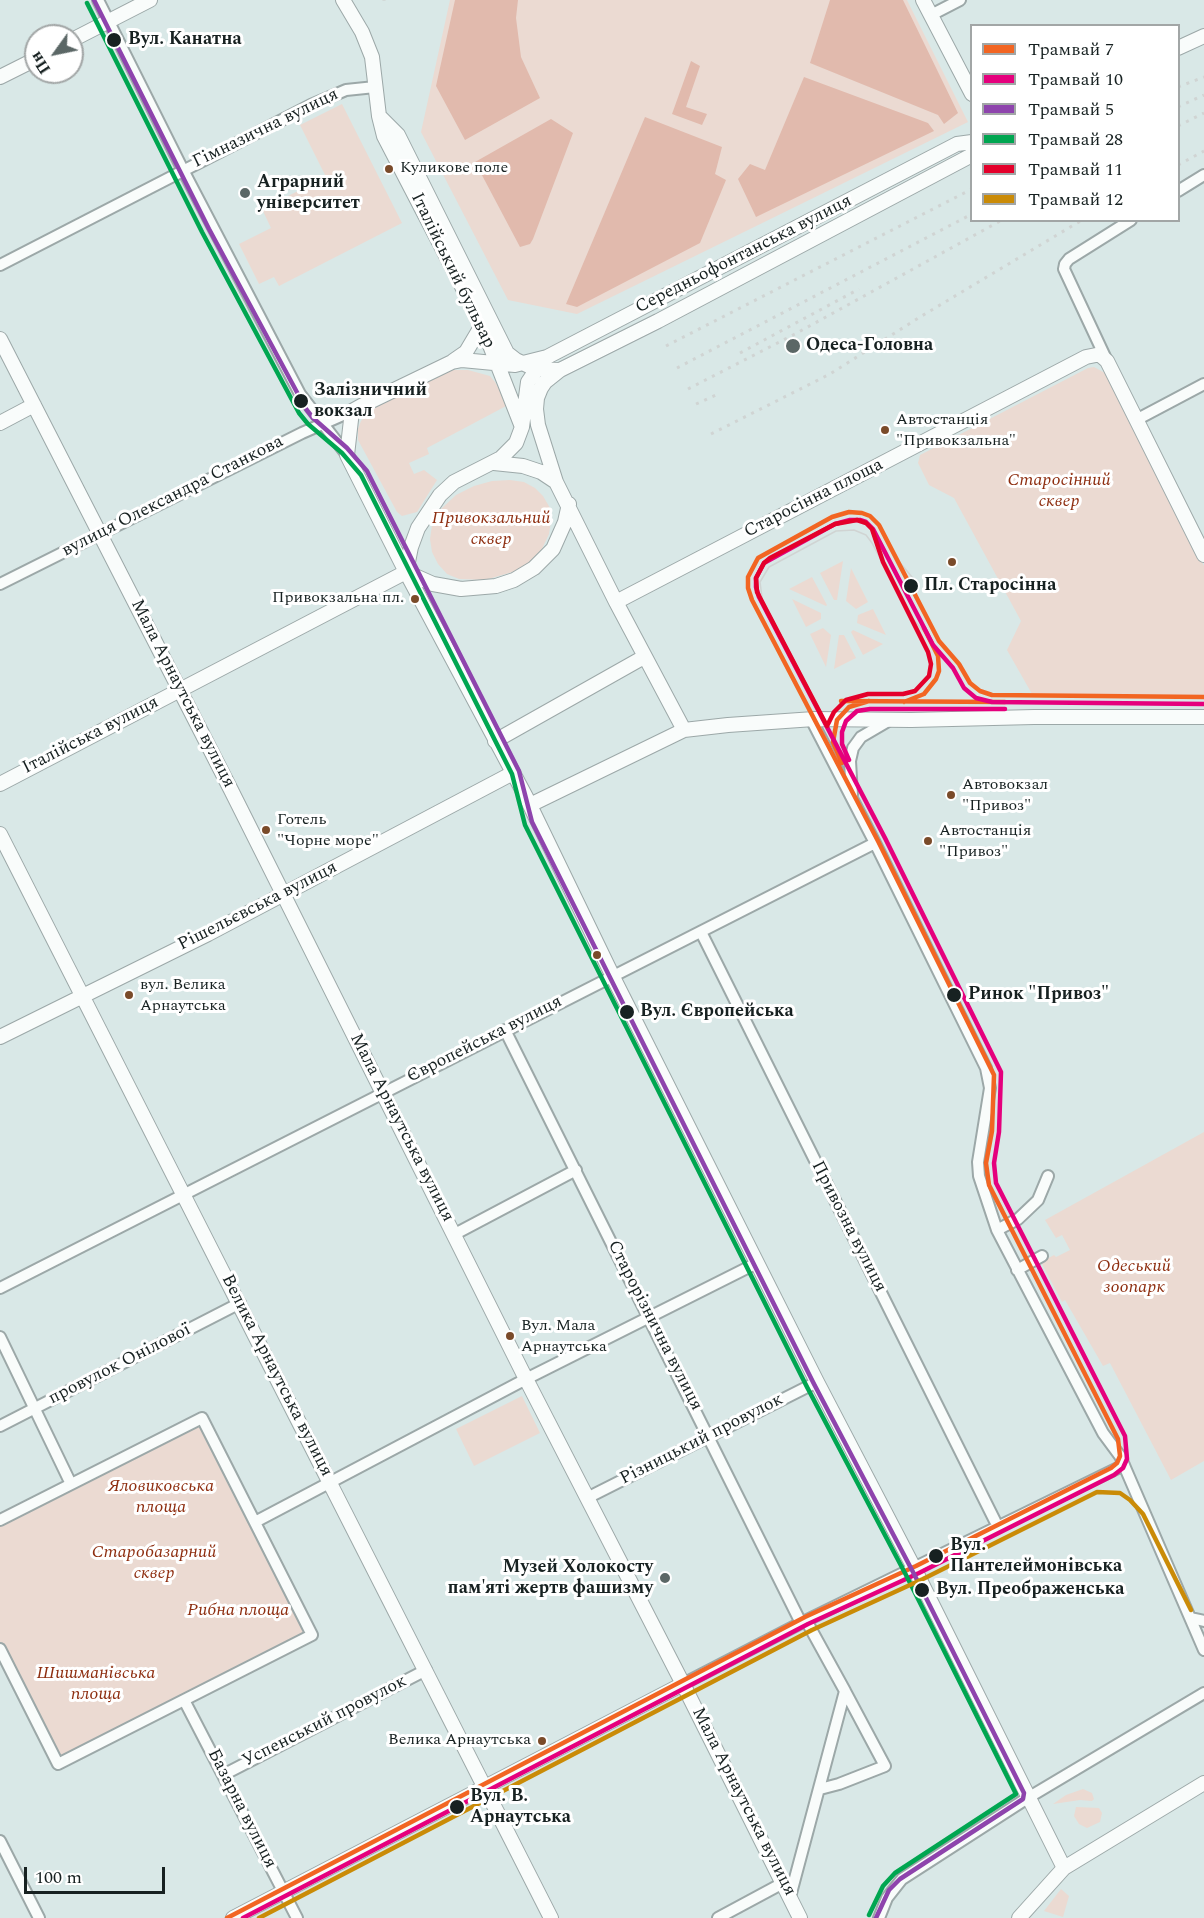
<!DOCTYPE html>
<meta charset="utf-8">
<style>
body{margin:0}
#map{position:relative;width:1204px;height:1918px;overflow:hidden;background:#d9e8e7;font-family:Spectral,serif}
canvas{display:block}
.legend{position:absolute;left:970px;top:24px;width:210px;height:198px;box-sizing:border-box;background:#fff;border:2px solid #a2a6a6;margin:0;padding:8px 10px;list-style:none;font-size:18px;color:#172121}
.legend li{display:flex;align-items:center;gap:12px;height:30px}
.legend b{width:30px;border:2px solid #a2a6a6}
.north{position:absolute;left:24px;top:24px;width:60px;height:60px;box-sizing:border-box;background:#fff;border:2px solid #a2a6a6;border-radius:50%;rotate:237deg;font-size:16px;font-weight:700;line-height:24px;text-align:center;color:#172121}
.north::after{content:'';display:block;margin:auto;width:21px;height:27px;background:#5b6766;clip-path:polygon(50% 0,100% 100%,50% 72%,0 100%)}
.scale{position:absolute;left:24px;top:1867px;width:141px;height:27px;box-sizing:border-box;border:3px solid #172121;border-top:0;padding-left:8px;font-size:18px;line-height:21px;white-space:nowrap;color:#172121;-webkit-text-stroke:4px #fff;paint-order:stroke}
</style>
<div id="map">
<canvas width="1204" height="1918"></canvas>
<ul class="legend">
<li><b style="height:8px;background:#f26522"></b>Трамвай 7</li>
<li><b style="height:8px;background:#e5007d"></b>Трамвай 10</li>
<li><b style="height:8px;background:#8e44ad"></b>Трамвай 5</li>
<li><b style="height:8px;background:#00a651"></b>Трамвай 28</li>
<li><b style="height:8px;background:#e4002b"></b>Трамвай 11</li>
<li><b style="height:8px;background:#ca8b07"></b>Трамвай 12</li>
</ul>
<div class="north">Пн</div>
<div class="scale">100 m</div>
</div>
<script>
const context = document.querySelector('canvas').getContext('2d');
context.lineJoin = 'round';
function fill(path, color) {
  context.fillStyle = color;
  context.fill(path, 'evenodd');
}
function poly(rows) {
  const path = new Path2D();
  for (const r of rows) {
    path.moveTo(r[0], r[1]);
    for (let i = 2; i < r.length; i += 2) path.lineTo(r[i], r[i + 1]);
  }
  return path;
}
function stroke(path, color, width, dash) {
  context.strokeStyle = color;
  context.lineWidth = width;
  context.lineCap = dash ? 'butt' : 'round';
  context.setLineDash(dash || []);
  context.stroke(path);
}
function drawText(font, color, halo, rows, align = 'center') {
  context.font = font + ' Spectral,serif';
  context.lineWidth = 6;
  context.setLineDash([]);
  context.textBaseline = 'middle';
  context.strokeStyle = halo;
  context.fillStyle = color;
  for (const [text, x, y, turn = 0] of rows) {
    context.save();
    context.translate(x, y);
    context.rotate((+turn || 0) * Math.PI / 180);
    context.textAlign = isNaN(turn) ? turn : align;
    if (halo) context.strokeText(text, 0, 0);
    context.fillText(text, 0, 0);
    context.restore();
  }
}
const green = poly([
 [450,0,907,0,968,122,577,314,508,300,421,132],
 [342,104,402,223,279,286,274,277,259,284,239,244,271,228,262,209,326,177,300,125],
 [1094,367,1105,373,1110,381,1204,566,1204,697,1032,694,1007,650,1021,621,954,498,929,485,918,463,920,455,1088,368],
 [448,370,468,370,490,376,495,382,508,405,427,448,429,454,409,463,414,474,424,470,437,480,417,512,402,516,397,512,358,440,358,429,361,421,372,408],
 [510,480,524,482,535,488,543,496,550,508,551,521,549,534,542,549,530,562,516,571,485,580,459,579,447,574,438,564,432,552,430,539,432,525,441,509,456,495,474,486,492,481],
 [843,561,837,600,834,600,820,573],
 [851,568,868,602,856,609,846,601],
 [812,577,827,605,826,606,789,589],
 [792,599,821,613,821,619,806,627],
 [873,609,886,635,857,623,858,615],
 [823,628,831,635,826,667,810,634],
 [853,630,883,644,863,655,851,632],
 [839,635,844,635,856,658,834,669],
 [1204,1132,1204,1461,1171,1480,1110,1363,1103,1366,1065,1300,1062,1302,1041,1262,1054,1255,1056,1257,1070,1250,1062,1235,1056,1238,1045,1220],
 [522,1396,540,1433,474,1466,456,1429],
 [202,1418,312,1635,58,1764,0,1649,0,1520],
 [1083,1789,1092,1793,1094,1799,1092,1801,1080,1800,1053,1804,1066,1795],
 [1076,1807,1099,1808,1102,1813,1100,1822,1087,1828,1079,1824,1074,1816],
 [1061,1889,1069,1896,1063,1917,1044,1911]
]);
const forest = poly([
 [455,0,518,0,516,18,521,57,540,98,465,140,436,86],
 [830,0,903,0,958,113,944,124,938,115,810,63],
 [691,61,700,66,686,107,707,114,702,125,672,114],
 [804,77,928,123,934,131,756,217,738,179,750,164,765,170],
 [645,117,722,147,715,174,726,180,700,243,577,307,566,304],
 [551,119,573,133,533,239,530,244,520,247,475,162]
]);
const minor = poly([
 [98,0,183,170,300,394,347,455],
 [931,15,960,0],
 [1178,191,1204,175],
 [0,265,311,105,346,90,375,87],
 [1107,361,1064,269,1065,264,1069,259,1131,220],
 [1136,420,1204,384],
 [0,584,302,433,352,411],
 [811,719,875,843,986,1068,990,1088,978,1162,979,1176,997,1230,1103,1433,1120,1456,1204,1650],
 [852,795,850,761,853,748,861,737,890,720],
 [701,932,995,1521],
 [505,1030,801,1623,807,1622,845,1691,790,1897],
 [997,1230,1018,1219,1038,1200,1048,1176],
 [455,1234,576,1170],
 [1017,1270,1042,1256],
 [0,1288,875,843],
 [0,1337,71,1484],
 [0,1426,240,1303],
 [587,1498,817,1382],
 [0,1520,202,1418,312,1635,58,1764,0,1649],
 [255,1522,526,1379,757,1263],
 [1191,1618,1204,1621],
 [683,1684,801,1623,1124,1465],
 [184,1700,297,1918],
 [223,1775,426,1670],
 [820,1789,839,1784,885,1766,845,1691],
 [0,1841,39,1918],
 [718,1918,783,1883],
 [879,1918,887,1898,902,1879,1026,1799,1204,1693]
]);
const major = poly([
 [343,0,362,32,372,57,379,116,384,136,482,325,522,427],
 [923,0,972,94],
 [72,40,150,0],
 [1178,48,1204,36],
 [0,77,36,59],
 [381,118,398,135,507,353,516,360,535,369,560,370],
 [972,142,957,144,547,357,515,365,462,360,452,362,361,406,352,411,347,455,406,572,526,797,616,983,817,1382,914,1568,1064,1868],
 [0,339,231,790,526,1379,683,1684,800,1918],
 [453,361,466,352,485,320],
 [0,423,34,405],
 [494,463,523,466,541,472,556,482],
 [406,572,411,547,418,528,440,495,454,482,501,458,516,443,522,427,528,382,541,363],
 [406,572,433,584,461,589,496,586,514,580,534,568,553,549,565,522,569,504],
 [616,602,1086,357,1096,355,1100,355,1107,361,1204,555],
 [684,730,616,602,556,482,538,425,536,409,537,398,541,388,545,382,560,370,658,321,972,155],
 [495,741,644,657],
 [0,784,406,572],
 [530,805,684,730,728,725,814,719,911,720,1034,717,1204,717],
 [0,834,551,1918],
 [0,1037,208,934,513,773],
 [233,1918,683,1684],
 [1019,1918,1064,1868,1204,1783]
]);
const tram = poly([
 [383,0,385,0],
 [897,559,917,583],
 [763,605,760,582,769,567,836,531,854,530,866,535,872,543,910,615,929,638]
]);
const rail = poly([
 [1178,87,1204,77],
 [1178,107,1204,95],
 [1178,126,1204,113],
 [1178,165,1204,151],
 [666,346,972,189],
 [740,353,859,289],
 [677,368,972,214],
 [688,389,795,334,1002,220],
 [696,404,716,395],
 [711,434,830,374,920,317,1082,220]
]);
const tram1 = poly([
 [841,701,1005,702],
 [904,702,924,694,936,679,939,671,938,656,924,628],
 [842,763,833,742,837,720,849,707,869,701],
 [227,1918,805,1617,916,1566,1111,1468,1117,1463,1120,1456,1118,1439,989,1185,986,1163,992,1131,994,1075,878,841,752,600,748,588,748,577,758,558,832,517,849,512,862,513,870,516,879,525,939,641,959,664,970,683,980,691,992,695,1204,697]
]);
const tram2 = poly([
 [849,760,842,744,842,732,846,721,857,711,870,709,1005,709],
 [243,1918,808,1624,919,1573,1114,1475,1123,1468,1127,1459,1125,1436,996,1183,994,1163,999,1132,1001,1072,885,838,759,597,756,587,756,578,764,563,835,524,850,520,860,520,866,522,873,529,933,645,953,668,964,688,976,698,992,702,1204,704]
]);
const tram3 = poly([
 [94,0,209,229,306,409,313,418,347,448,367,471,519,771,532,822,814,1384,913,1572,1024,1793,1023,1799,900,1879,889,1890,876,1918]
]);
const tram4 = poly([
 [87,3,202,232,299,413,308,424,342,453,361,475,512,774,525,825,807,1387,906,1575,1016,1794,895,1873,883,1886,869,1915]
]);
const tram5 = poly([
 [857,520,866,523,872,529,883,562,928,652,931,664,929,676,915,691,903,694,868,694,846,700,834,712,827,726,757,592,756,578,764,563,770,558,835,524,857,520]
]);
const tram6 = poly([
 [259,1918,812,1630,923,1579,1097,1492,1120,1493,1130,1500,1143,1514,1191,1610]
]);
const markers = [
 [114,40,8,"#172121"],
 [389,169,5,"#7a4b2a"],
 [245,193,6,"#5b6766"],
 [793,346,8,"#5b6766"],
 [301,401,8,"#172121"],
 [885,430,5,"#7a4b2a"],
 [952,562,5,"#7a4b2a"],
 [911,586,8,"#172121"],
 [415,599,5,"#7a4b2a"],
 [951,795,5,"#7a4b2a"],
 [266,830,5,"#7a4b2a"],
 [928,841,5,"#7a4b2a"],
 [597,955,5,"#7a4b2a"],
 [129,995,5,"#7a4b2a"],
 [954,995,8,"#172121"],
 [627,1012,8,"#172121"],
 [510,1336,5,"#7a4b2a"],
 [936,1556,8,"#172121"],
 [665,1578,6,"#5b6766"],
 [922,1590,8,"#172121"],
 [542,1741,5,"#7a4b2a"],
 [457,1807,8,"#172121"]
];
const busNames = [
 ["Куликове поле",400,169],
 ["Автостанція",896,421],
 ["\"Привокзальна\"",896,442],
 ["Привокзальна пл.",404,599,"right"],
 ["Автовокзал",962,786],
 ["\"Привоз\"",962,807],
 ["Готель",277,821],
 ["\"Чорне море\"",277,842],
 ["Автостанція",939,832],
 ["\"Привоз\"",939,853],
 ["вул. Велика",140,986],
 ["Арнаутська",140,1007],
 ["Вул. Мала",521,1327],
 ["Арнаутська",521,1348],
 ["Велика Арнаутська",531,1741,"right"]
];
const stopNames = [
 ["Вул. Канатна",128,40],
 ["Залізничний",314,391],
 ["вокзал",314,412],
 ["Пл. Старосінна",924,586],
 ["Ринок \"Привоз\"",968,995],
 ["Вул. Європейська",640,1012],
 ["Вул.",950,1546],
 ["Пантелеймонівська",950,1567],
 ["Вул. Преображенська",936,1590],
 ["Вул. В.",470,1797],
 ["Арнаутська",470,1818]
];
const streetNames = [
 ["Гімназична вулиця",266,129,-26],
 ["Середньофонтанська вулиця",744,255,-27],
 ["Італійський бульвар",452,271,64],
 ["вулиця Олександра Станкова",173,497,-27],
 ["Старосінна площа",814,499,-27],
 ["Мала Арнаутська вулиця",182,694,63],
 ["Італійська вулиця",91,736,-27],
 ["Рішельєвська вулиця",258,907,-27],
 ["Європейська вулиця",485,1040,-27],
 ["Мала Арнаутська вулиця",401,1128,63],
 ["Привозна вулиця",848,1227,63],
 ["Старорізнична вулиця",654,1326,63],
 ["провулок Онілової",120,1365,-27],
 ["Велика Арнаутська вулиця",276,1376,63],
 ["Різницький провулок",702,1440,-27],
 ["Успенський провулок",325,1722,-27],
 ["Мала Арнаутська вулиця",743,1802,63],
 ["Базарна вулиця",241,1809,63]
];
const poiNames = [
 ["Аграрний",257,183],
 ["університет",257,204],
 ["Одеса-Головна",806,346],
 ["Музей Холокосту",653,1568,"right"],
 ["пам'яті жертв фашизму",653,1589,"right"]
];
const parkNames = [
 ["Старосінний",1059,481],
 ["сквер",1059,502],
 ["Привокзальний",491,519],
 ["сквер",491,540],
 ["Одеський",1134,1267],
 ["зоопарк",1134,1288],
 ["Яловиковська",161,1487],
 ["площа",161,1508],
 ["Старобазарний",154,1553],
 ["сквер",154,1574],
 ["Рибна площа",238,1611],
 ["Шишманівська",96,1674],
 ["площа",96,1695]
];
fill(green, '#ebdad2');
fill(forest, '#e1baad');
stroke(minor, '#9ca8a8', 14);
stroke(major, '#9ca8a8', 16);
stroke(minor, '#f9fcfb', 10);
stroke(major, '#f9fcfb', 14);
stroke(tram, '#d0d4d3', 1.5);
stroke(rail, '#d0d4d3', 3, [3, 6]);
stroke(tram1, '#f26522', 4.5);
stroke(tram2, '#e5007d', 4.5);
stroke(tram3, '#8e44ad', 4.5);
stroke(tram4, '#00a651', 4.5);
stroke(tram5, '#e4002b', 4.5);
stroke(tram6, '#ca8b07', 4.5);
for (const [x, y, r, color] of markers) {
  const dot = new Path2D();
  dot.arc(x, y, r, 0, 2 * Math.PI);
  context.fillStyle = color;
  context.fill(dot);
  stroke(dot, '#fff', 2);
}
drawText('16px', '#172121', '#fff', busNames, 'left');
drawText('bold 18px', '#172121', '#fff', stopNames, 'left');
drawText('18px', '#172121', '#fff', streetNames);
drawText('bold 18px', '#172121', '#fff', poiNames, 'left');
drawText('italic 18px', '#8e2e10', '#fff', parkNames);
</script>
